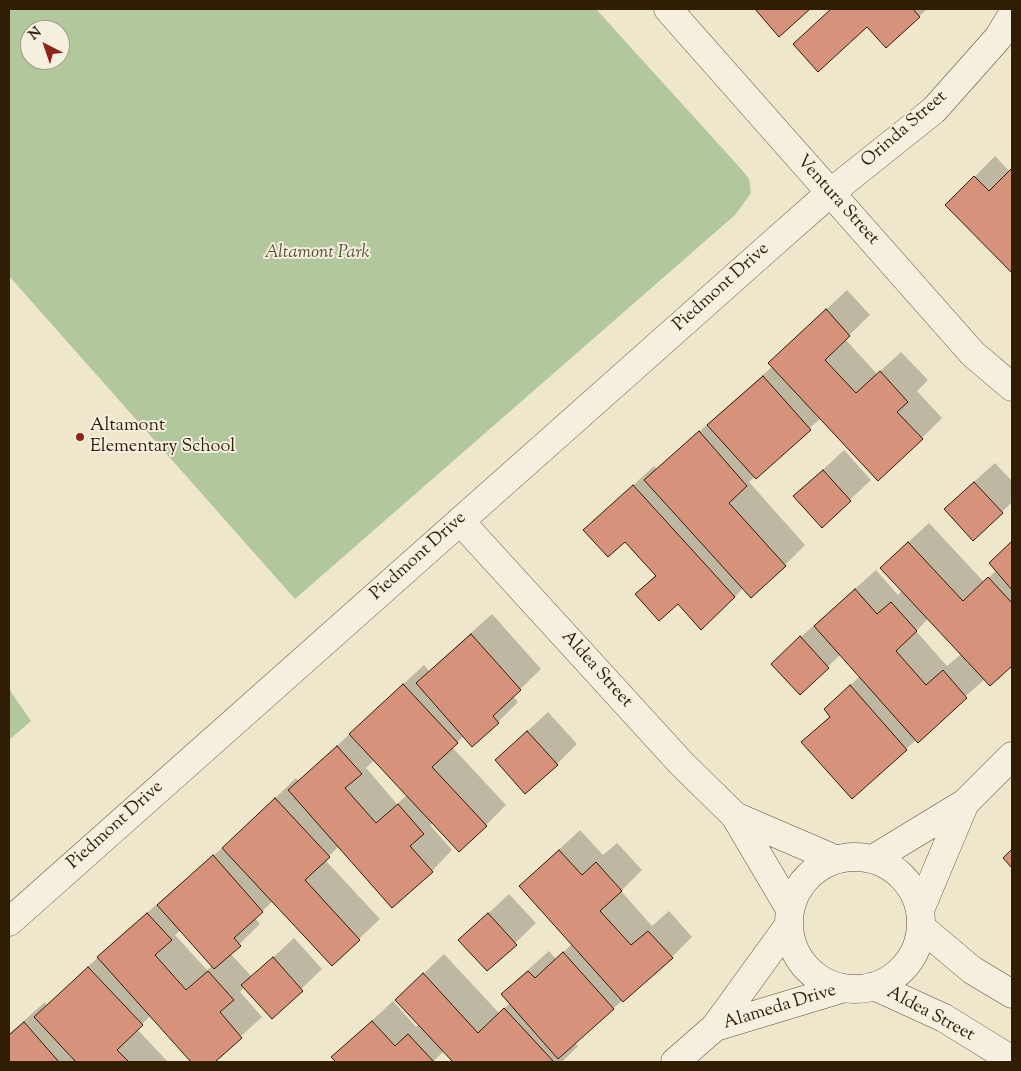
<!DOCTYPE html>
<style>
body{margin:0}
#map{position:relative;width:1021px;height:1071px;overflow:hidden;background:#eee7cc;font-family:"Sorts Mill Goudy",serif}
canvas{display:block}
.frame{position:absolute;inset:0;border:10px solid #311c06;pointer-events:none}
.north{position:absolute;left:20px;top:20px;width:50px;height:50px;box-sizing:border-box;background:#f4efde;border:1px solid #a69b88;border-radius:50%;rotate:319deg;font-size:14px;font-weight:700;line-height:20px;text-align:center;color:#311c06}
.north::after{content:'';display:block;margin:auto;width:18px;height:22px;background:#8f2418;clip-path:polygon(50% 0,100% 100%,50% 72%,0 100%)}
</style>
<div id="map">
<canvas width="1021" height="1071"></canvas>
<div class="frame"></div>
<div class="north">N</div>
</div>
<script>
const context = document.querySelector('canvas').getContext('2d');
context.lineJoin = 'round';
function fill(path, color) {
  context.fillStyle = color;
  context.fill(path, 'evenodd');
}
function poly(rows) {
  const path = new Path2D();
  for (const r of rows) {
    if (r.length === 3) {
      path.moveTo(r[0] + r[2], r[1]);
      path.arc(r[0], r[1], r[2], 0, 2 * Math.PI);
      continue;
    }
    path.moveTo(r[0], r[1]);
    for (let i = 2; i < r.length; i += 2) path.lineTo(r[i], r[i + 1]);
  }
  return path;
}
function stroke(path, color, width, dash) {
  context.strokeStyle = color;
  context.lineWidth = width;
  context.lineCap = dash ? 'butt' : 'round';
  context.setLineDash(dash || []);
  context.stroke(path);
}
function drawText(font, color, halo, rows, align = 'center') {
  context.font = font + ' "Sorts Mill Goudy",serif';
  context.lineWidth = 4;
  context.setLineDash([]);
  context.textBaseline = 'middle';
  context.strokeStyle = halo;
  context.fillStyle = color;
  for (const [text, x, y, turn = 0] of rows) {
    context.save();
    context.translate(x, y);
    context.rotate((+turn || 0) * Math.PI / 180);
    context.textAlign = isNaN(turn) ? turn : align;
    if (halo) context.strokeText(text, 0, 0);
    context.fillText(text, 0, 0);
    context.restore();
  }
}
const green = poly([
 [9,9,596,9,742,170,749,179,751,193,735,215,295,599,9,276],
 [30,30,60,30,60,60,30,60],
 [9,689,31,721,9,740]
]);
const shadow = poly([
 [756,9,809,9,780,35],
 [831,9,927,9,886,47,867,25,794,44],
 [995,156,1010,172,1012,169,1012,272,947,205],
 [847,290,870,315,845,339,877,374,901,352,928,380,917,391,942,418,922,438,821,418,749,482,805,545,785,565,743,588,735,597,678,602,636,594,656,574,625,540,585,530,654,466,657,469,773,366,790,343],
 [844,450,871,480,822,526,795,496],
 [995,463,1012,481,1012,502,1002,512,966,489],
 [929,523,984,582,997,570,990,563,1012,541,1012,664,990,685,985,679,852,797,803,742,831,715,825,709,860,676,841,654,800,694,793,644,876,570,898,595,902,591,902,548],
 [928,619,961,654,947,666,916,631],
 [492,614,541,669,513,696,518,702,498,722,464,736,452,747,506,805,486,825,433,823,430,825,452,850,432,871,339,846,325,860,380,919,332,964,273,901,255,918,260,924,230,953,252,977,294,938,322,969,272,1017,244,987,240,992,262,1017,213,1062,193,1062,151,1015,137,1029,168,1062,9,1062,9,1034,45,1002,47,1006,119,937,235,837,296,778,299,781,424,665,429,671],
 [374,760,407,795,397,804,366,768],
 [181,930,212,966,207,970,175,935],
 [548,712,577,744,557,764,496,760],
 [580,830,603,855,617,843,642,870,621,891,652,926,669,911,692,937,672,957,575,1042,578,1046,562,1062,455,1062,444,1051,433,1062,338,1062,333,1057,393,1001,416,1027,419,1024,417,980,444,954,499,1013,510,1003,503,994,523,974,549,951,556,959,572,944,520,886],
 [509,894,536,923,487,970,460,940]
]);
const building = poly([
 [755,9,810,9,779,37,755,9],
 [831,9,913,9,920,17,886,48,867,27,818,72,793,44,831,9],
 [1012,168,1012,273,945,205,974,176,989,191,1012,168],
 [826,309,850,336,825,360,856,393,880,371,908,402,897,412,923,439,878,481,768,363,826,309],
 [763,376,811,430,756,479,707,425,763,376],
 [699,431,747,486,729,503,786,566,751,598,644,480,699,431],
 [823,470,851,501,822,528,793,496,823,470],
 [974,482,1003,513,973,541,944,509,974,482],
 [633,485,735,597,701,630,678,604,659,621,635,594,656,576,625,542,608,557,583,530,633,485],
 [1012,541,1012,590,989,563,1012,541],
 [908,542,963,601,988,577,1012,603,1012,666,990,686,880,568,908,542],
 [855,589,877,614,891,602,917,631,896,651,926,685,943,670,967,698,918,743,814,626,855,589],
 [471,634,521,690,493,716,499,723,472,747,416,683,471,634],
 [800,636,829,668,800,695,771,664,800,636],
 [403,684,458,743,432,767,487,826,459,852,349,734,403,684],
 [850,685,907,750,852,799,801,742,830,717,824,709,850,685],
 [527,731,558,765,525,794,495,760,527,731],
 [337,746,362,774,345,788,376,823,398,804,424,834,410,846,433,872,392,908,288,790,337,746],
 [275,798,330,857,305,880,360,940,332,966,222,848,275,798],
 [1012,849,1012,868,1003,858,1012,849],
 [559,850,582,875,596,862,622,891,600,911,631,945,648,931,673,958,623,1002,519,886,559,850],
 [213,855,263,912,234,938,241,946,214,969,157,905,213,855],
 [147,913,172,940,155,955,186,990,208,971,234,1000,220,1012,242,1038,215,1062,191,1062,97,957,147,913],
 [488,913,517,945,487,971,458,940,488,913],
 [563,952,614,1009,558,1059,501,994,528,971,535,978,563,952],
 [273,957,303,991,272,1019,241,985,273,957],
 [88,967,143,1025,117,1050,129,1062,76,1062,34,1017,88,967],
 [423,973,478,1033,504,1008,554,1062,453,1062,395,1000,423,973],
 [372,1021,395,1046,408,1034,434,1062,336,1062,331,1057,372,1021],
 [24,1022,59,1062,9,1062,9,1035,24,1022]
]);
const minor = poly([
 [668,9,973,354,1012,387],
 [460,521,681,763,735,816,790,909],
 [735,816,835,859],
 [855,923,66],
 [873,859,965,803,1012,756],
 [920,910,965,803],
 [9,922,780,237,830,193,934,110,998,38,1012,15],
 [921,927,972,970,1012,994],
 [874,986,944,1018,1012,1060],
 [715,1027,844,988],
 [675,1062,715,1027,789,925]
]);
const markers = [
 [80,437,5,"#8f2418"]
];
const streetNames = [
 ["Orinda Street",905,130,-41],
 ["Ventura Street",837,201,48],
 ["Piedmont Drive",722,288,-42],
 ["Piedmont Drive",419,557,-42],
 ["Aldea Street",596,670,48],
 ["Piedmont Drive",116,826,-42],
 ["Alameda Drive",780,1008,-17],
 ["Aldea Street",930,1015,28]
];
const parkNames = [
 ["Altamont Park",317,254]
];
const poiNames = [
 ["Altamont",90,427],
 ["Elementary School",90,448]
];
fill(green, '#b3c79d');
fill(shadow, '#0003');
fill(building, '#d7927b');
stroke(building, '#311c06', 1);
stroke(minor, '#604f38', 29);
stroke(minor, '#f4efde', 28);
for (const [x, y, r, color] of markers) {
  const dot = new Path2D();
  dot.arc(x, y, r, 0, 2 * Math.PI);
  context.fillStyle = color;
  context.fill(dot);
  stroke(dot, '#f4efde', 2);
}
drawText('18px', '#311c06', '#f4efde', streetNames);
drawText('italic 18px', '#584f33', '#f4efde', parkNames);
drawText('18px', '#311c06', '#f4efde', poiNames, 'left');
</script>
